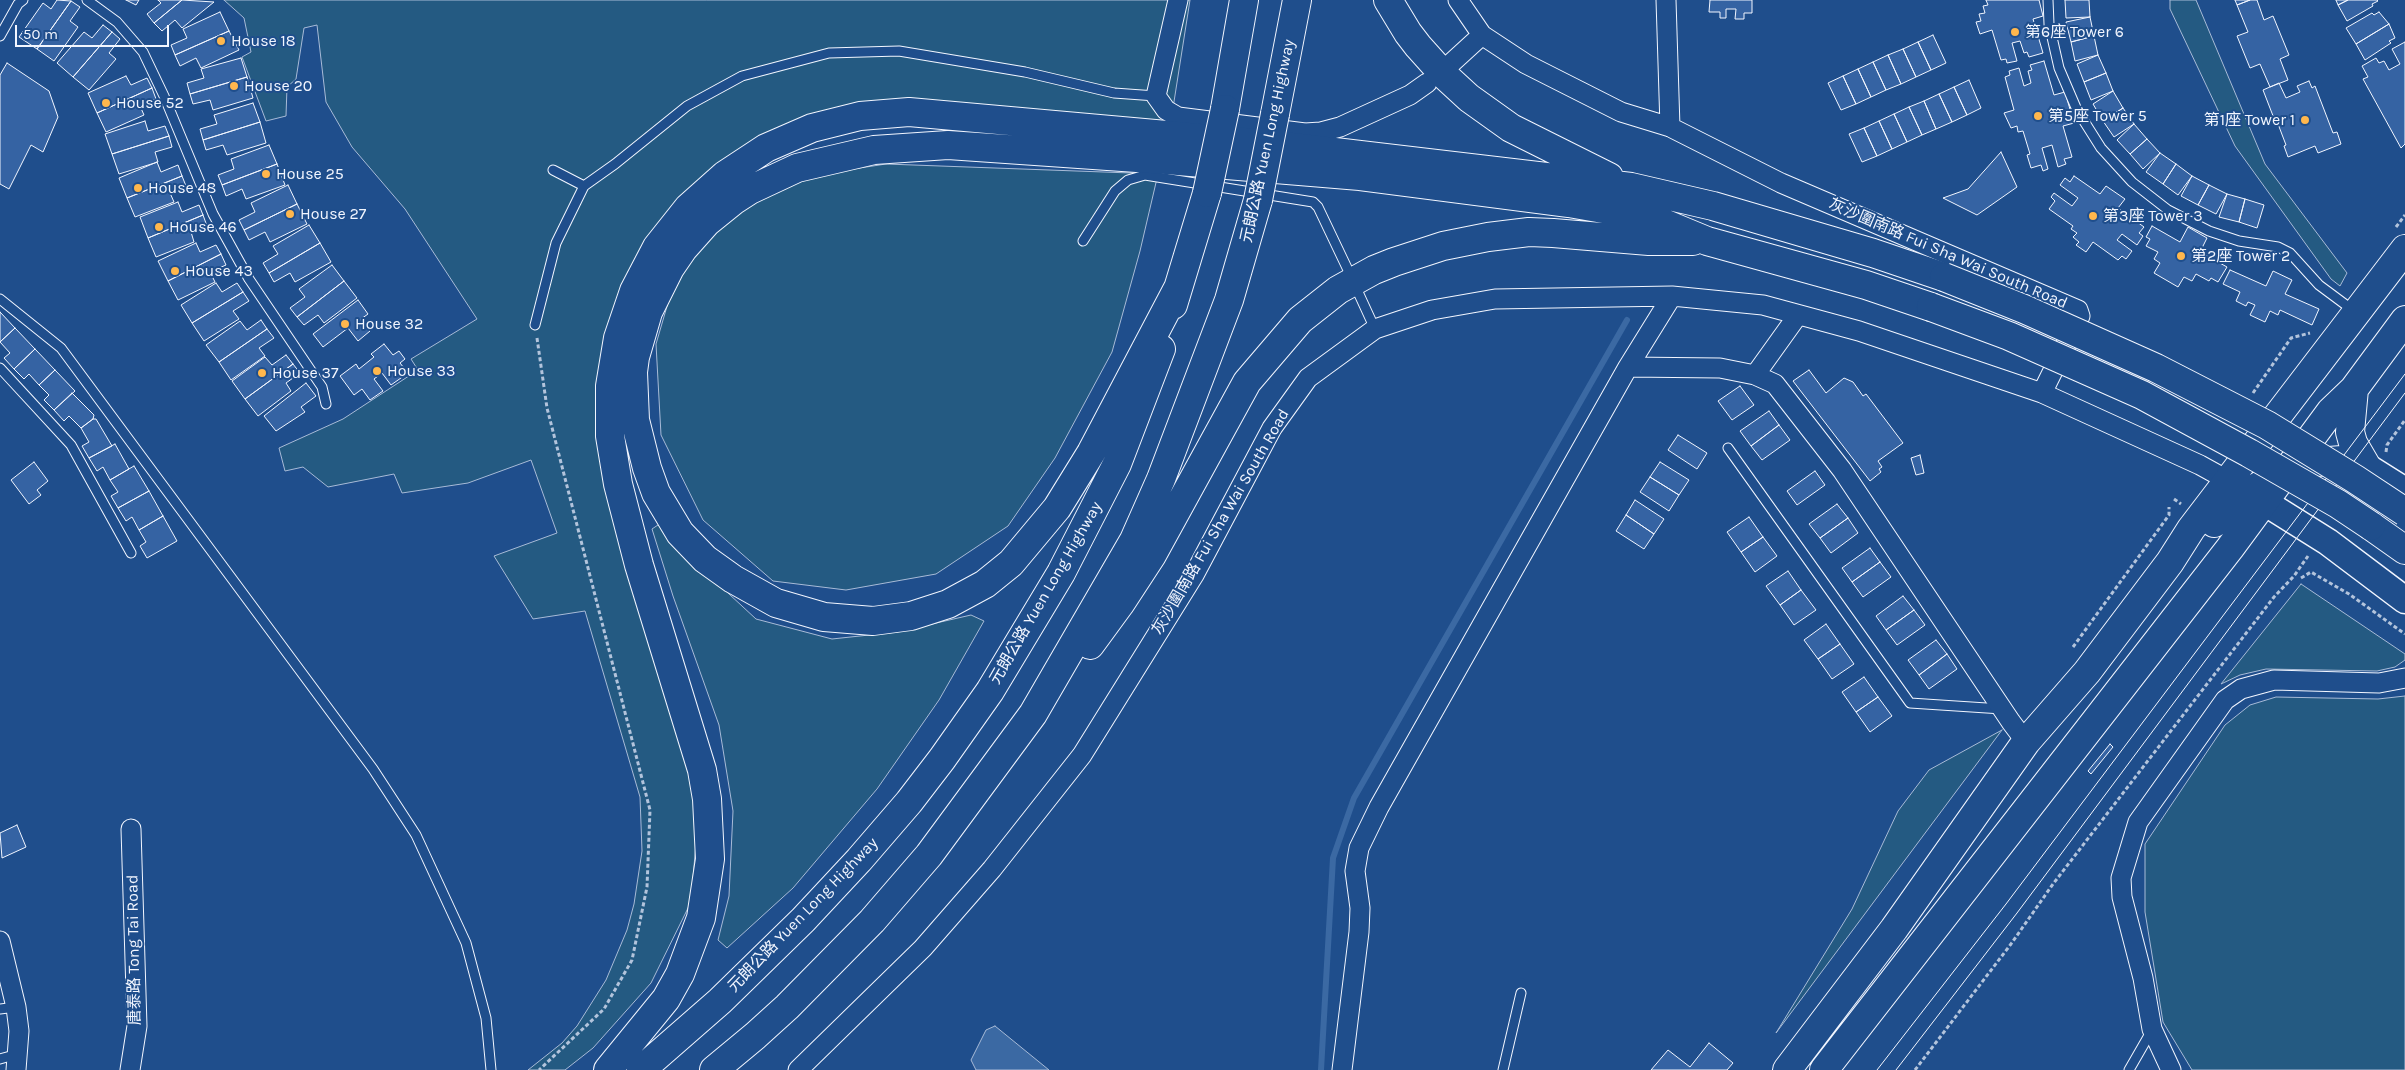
<!DOCTYPE html>
<meta charset="utf-8">
<style>
body{margin:0}
#map{position:relative;width:2405px;height:1070px;overflow:hidden;background:#1f4e8c;font-family:Karla,sans-serif}
canvas{display:block}
.scale{position:absolute;left:15px;top:25px;width:154px;height:22px;box-sizing:border-box;border:2px solid #f2f6ff;border-top:0;padding-left:6px;font-size:15px;line-height:18px;white-space:nowrap;color:#f2f6ff;-webkit-text-stroke:4px #1f4e8c;paint-order:stroke}
</style>
<div id="map">
<canvas width="2405" height="1070"></canvas>
<div class="scale">50 m</div>
</div>
<script>
const context = document.querySelector('canvas').getContext('2d');
context.lineJoin = 'round';
function fill(path, color) {
  context.fillStyle = color;
  context.fill(path, 'evenodd');
}
function poly(rows) {
  const path = new Path2D();
  for (const r of rows) {
    path.moveTo(r[0], r[1]);
    for (let i = 2; i < r.length; i += 2) path.lineTo(r[i], r[i + 1]);
  }
  return path;
}
function stroke(path, color, width, dash) {
  context.strokeStyle = color;
  context.lineWidth = width;
  context.lineCap = dash ? 'butt' : 'round';
  context.setLineDash(dash || []);
  context.stroke(path);
}
function drawText(font, color, halo, rows, align = 'center') {
  context.font = font + ' Karla,"Noto Sans TC",sans-serif';
  context.lineWidth = 4;
  context.setLineDash([]);
  context.textBaseline = 'middle';
  context.strokeStyle = halo;
  context.fillStyle = color;
  for (const [text, x, y, turn = 0] of rows) {
    context.save();
    context.translate(x, y);
    context.rotate((+turn || 0) * Math.PI / 180);
    context.textAlign = isNaN(turn) ? turn : align;
    if (halo) context.strokeText(text, 0, 0);
    context.fillText(text, 0, 0);
    context.restore();
  }
}
const green = poly([
 [224,0,1190,0,1170,127,983,108,750,143,661,220,626,294,612,383,698,819,691,902,651,983,593,1048,565,1070,528,1070,562,1043,577,1026,606,980,627,930,634,904,642,851,640,797,585,611,533,619,494,556,557,533,531,460,468,483,402,493,394,474,328,487,303,467,285,471,279,448,343,419,418,370,411,359,477,319,405,209,352,147,326,102,317,25,304,28,296,79,287,87,286,116,266,121,242,57,251,52,244,18,224,0],
 [2170,0,2196,0,2265,164,2347,273,2340,286,2331,279,2235,146,2170,9,2170,0],
 [886,164,1158,174,1140,251,1112,352,1055,458,1008,526,936,574,846,590,773,581,703,520,661,435,656,344,677,272,730,218,800,177,886,164],
 [661,523,701,568,756,619,832,639,897,632,971,615,984,621,939,700,877,789,793,888,727,948,718,940,729,896,733,811,719,725,673,596,652,529,661,523],
 [2301,584,2405,654,2405,660,2395,667,2377,671,2266,669,2240,675,2221,684,2301,584],
 [2405,696,2405,1070,2192,1070,2163,1022,2145,912,2145,844,2225,725,2250,705,2276,697,2378,699,2405,696],
 [2002,730,1776,1033,1852,909,1898,811,1929,770,2002,730]
]);
const water = poly([
 [995,1026,1049,1070,976,1070,971,1060,986,1030,995,1026]
]);
const stream = poly([
 [1321,1070,1333,858,1354,798,1627,320]
]);
const building = poly([
 [57,0,71,1,37,49,19,37,43,3,51,9,57,0],
 [126,0,139,0,136,5,126,0],
 [158,0,182,0,154,23,147,14,161,3,158,0],
 [182,0,214,2,182,28,175,20,162,31,154,23,182,0],
 [1710,0,1752,0,1752,13,1744,13,1744,19,1735,19,1736,9,1726,9,1726,18,1720,18,1720,12,1709,12,1710,0],
 [1986,0,2039,0,2043,16,2033,19,2043,53,2029,57,2027,52,2024,53,2020,41,2012,43,2017,61,2007,63,2006,59,2001,60,1992,30,1980,34,1976,22,1981,21,1979,14,1985,13,1983,6,1988,5,1986,0],
 [2065,0,2089,0,2090,17,2066,18,2065,0],
 [2235,0,2250,0,2237,5,2235,0],
 [2250,0,2257,0,2264,20,2273,16,2289,55,2280,59,2288,80,2270,87,2260,64,2250,68,2237,36,2248,32,2237,5,2250,0],
 [2336,0,2348,0,2338,5,2336,0],
 [2348,0,2377,0,2378,1,2372,4,2373,6,2347,21,2338,5,2348,0],
 [71,1,80,7,70,21,78,27,54,61,37,49,71,1],
 [220,12,229,31,175,55,171,45,187,38,183,29,220,12],
 [2379,12,2389,24,2356,44,2346,28,2372,13,2374,15,2379,12],
 [2090,17,2094,36,2071,42,2066,22,2090,17],
 [2389,24,2395,38,2389,41,2391,43,2365,60,2356,44,2389,24],
 [103,25,112,32,73,77,57,63,84,32,92,38,103,25],
 [229,31,239,50,201,68,196,58,180,66,175,55,229,31],
 [112,32,120,39,109,53,116,59,89,90,73,77,112,32],
 [1933,35,1946,63,1931,70,1918,42,1933,35],
 [2094,36,2098,55,2075,61,2071,42,2094,36],
 [1918,42,1931,70,1916,77,1903,49,1918,42],
 [2405,42,2405,144,2401,148,2363,79,2368,77,2362,66,2376,58,2379,63,2384,61,2389,70,2400,64,2392,49,2405,42],
 [1903,49,1916,77,1901,84,1888,55,1903,49],
 [1888,55,1901,84,1886,90,1873,62,1888,55],
 [2098,55,2106,73,2084,82,2077,64,2098,55],
 [241,58,247,77,190,94,187,83,204,78,201,69,241,58],
 [2044,61,2054,95,2065,92,2074,123,2063,126,2072,157,2064,159,2066,164,2058,167,2052,145,2042,148,2048,169,2043,171,2041,165,2031,168,2027,155,2030,154,2023,131,2018,132,2017,126,2011,128,2004,113,2014,110,2005,77,2010,75,2009,71,2019,68,2024,86,2031,83,2028,71,2032,70,2030,65,2044,61],
 [1873,62,1886,90,1871,97,1858,69,1873,62],
 [7,63,49,91,58,117,43,152,31,145,9,189,0,184,0,75,7,63],
 [1858,69,1871,97,1856,104,1843,76,1858,69],
 [2106,73,2113,91,2091,100,2084,82,2106,73],
 [126,76,131,85,147,78,152,88,97,113,88,93,126,76],
 [1843,76,1856,104,1841,110,1828,83,1843,76],
 [247,77,253,98,213,110,210,100,193,104,190,94,247,77],
 [1969,80,1981,108,1967,115,1954,87,1969,80],
 [2309,81,2312,88,2315,86,2333,133,2337,132,2341,144,2318,153,2315,146,2288,157,2284,146,2286,145,2278,124,2282,122,2281,119,2275,121,2263,90,2279,83,2286,98,2300,92,2297,86,2309,81],
 [1954,87,1967,115,1952,122,1939,94,1954,87],
 [152,88,156,99,140,106,144,115,106,132,97,113,152,88],
 [2113,91,2123,108,2103,121,2093,104,2113,91],
 [1939,94,1952,122,1936,129,1924,101,1939,94],
 [1924,101,1936,129,1922,135,1909,107,1924,101],
 [253,103,260,122,203,140,200,129,217,124,214,115,253,103],
 [1909,107,1922,135,1907,142,1894,114,1909,107],
 [2123,108,2134,124,2114,137,2103,121,2123,108],
 [1894,114,1907,142,1892,149,1879,121,1894,114],
 [145,121,148,131,165,126,169,136,112,154,105,134,145,121],
 [1879,121,1892,149,1877,156,1864,128,1879,121],
 [260,122,266,143,227,155,223,145,206,150,203,140,260,122],
 [2134,124,2147,139,2130,154,2117,140,2134,124],
 [1864,128,1877,156,1862,162,1849,134,1864,128],
 [169,136,172,147,155,152,158,162,119,174,112,154,169,136],
 [2147,139,2160,153,2143,169,2130,154,2147,139],
 [269,145,277,164,222,185,218,175,234,169,231,159,269,145],
 [2001,152,2017,187,1977,215,1943,198,1968,189,2001,152],
 [2160,153,2176,164,2163,184,2146,172,2160,153],
 [157,162,161,172,178,165,182,176,127,198,119,178,157,162],
 [277,164,285,185,246,199,242,189,226,196,222,185,277,164],
 [2176,164,2192,176,2178,195,2163,184,2176,164],
 [182,176,186,186,170,193,174,202,135,217,127,198,182,176],
 [2074,176,2100,194,2106,186,2125,199,2118,208,2144,227,2139,233,2143,236,2137,245,2122,234,2117,240,2132,251,2126,259,2122,256,2118,260,2093,242,2086,252,2076,245,2079,242,2073,237,2077,233,2071,229,2073,226,2049,209,2055,201,2051,197,2054,193,2072,206,2078,198,2060,185,2065,178,2070,182,2074,176],
 [2192,176,2209,185,2198,205,2181,196,2192,176],
 [288,185,297,204,244,230,239,220,255,212,251,203,288,185],
 [2209,185,2227,194,2216,214,2198,205,2209,185],
 [2227,194,2245,199,2239,222,2219,217,2227,194],
 [2245,199,2264,205,2257,228,2239,222,2245,199],
 [178,202,182,212,199,205,203,215,148,238,140,217,178,202],
 [297,204,307,224,270,242,265,232,249,240,244,230,297,204],
 [203,215,207,226,191,232,194,242,156,257,148,238,203,215],
 [309,225,320,243,269,273,263,263,278,254,273,246,309,225],
 [2152,226,2180,242,2188,227,2207,238,2200,252,2227,267,2218,282,2211,278,2209,281,2196,274,2192,281,2184,277,2178,287,2154,273,2160,263,2154,259,2158,252,2146,246,2150,239,2146,237,2152,226],
 [196,243,200,252,216,245,221,254,168,281,158,261,196,243],
 [320,243,331,262,295,282,290,273,274,282,269,273,320,243],
 [221,254,226,265,210,272,215,282,178,300,168,281,221,254],
 [332,265,344,281,297,317,290,308,305,297,299,289,332,265],
 [2230,270,2266,286,2273,271,2292,280,2285,294,2319,309,2312,325,2280,310,2278,315,2270,311,2265,322,2250,315,2255,305,2248,302,2246,306,2236,301,2240,292,2223,284,2230,270],
 [344,281,357,298,324,323,318,315,304,325,297,317,344,281],
 [216,283,222,292,237,283,243,292,192,323,181,305,216,283],
 [243,292,249,301,233,311,239,319,204,341,192,323,243,292],
 [358,300,368,314,361,319,370,331,358,341,348,328,323,347,313,334,358,300],
 [0,312,15,328,0,342,0,312],
 [261,320,267,329,219,362,206,345,240,321,247,330,261,320],
 [15,328,35,349,14,369,4,358,10,353,0,342,15,328],
 [267,329,274,338,259,348,265,356,231,380,219,362,267,329],
 [384,344,393,355,399,351,405,359,400,363,408,373,391,385,382,373,374,379,383,391,370,400,362,389,354,395,340,376,356,364,359,369,374,357,371,354,384,344],
 [35,349,55,370,39,385,29,374,24,379,14,369,35,349],
 [286,355,293,364,245,399,232,381,265,357,272,365,286,355],
 [293,364,300,373,286,383,291,391,258,416,245,399,293,364],
 [55,370,75,391,54,410,44,400,49,395,39,385,55,370],
 [1809,370,1826,393,1844,378,1853,382,1863,396,1866,394,1903,443,1878,461,1882,467,1879,469,1881,472,1870,481,1793,381,1809,370],
 [306,383,316,396,301,407,305,412,276,431,264,416,306,383],
 [1740,386,1754,405,1732,420,1718,401,1740,386],
 [72,393,94,415,93,419,81,428,69,416,64,421,54,410,72,393],
 [1769,411,1779,425,1751,446,1740,431,1769,411],
 [93,419,96,419,112,446,89,458,82,446,89,442,81,428,93,419],
 [1779,425,1790,440,1762,460,1751,446,1779,425],
 [1678,435,1707,453,1697,469,1668,450,1678,435],
 [115,444,129,469,110,480,103,467,97,471,89,458,115,444],
 [1920,455,1924,473,1916,475,1911,458,1920,455],
 [34,462,48,481,37,490,41,495,29,504,11,480,34,462],
 [1660,462,1689,480,1679,495,1650,477,1660,462],
 [134,466,149,491,118,508,111,496,118,492,110,480,134,466],
 [1815,471,1825,485,1797,505,1787,491,1815,471],
 [1650,477,1679,495,1669,511,1640,492,1650,477],
 [149,491,163,516,139,530,132,517,126,521,118,508,149,491],
 [1635,500,1664,519,1654,534,1626,515,1635,500],
 [1837,504,1848,518,1820,538,1809,524,1837,504],
 [1626,515,1654,534,1644,549,1616,531,1626,515],
 [163,516,177,541,147,558,140,546,146,542,139,530,163,516],
 [1749,517,1763,537,1741,552,1727,532,1749,517],
 [1848,518,1858,533,1831,553,1820,538,1848,518],
 [1763,537,1777,556,1755,572,1741,552,1763,537],
 [1870,548,1880,562,1852,582,1842,568,1870,548],
 [1880,562,1891,577,1863,597,1852,582,1880,562],
 [1788,571,1801,590,1780,605,1766,586,1788,571],
 [1801,590,1816,610,1794,625,1780,605,1801,590],
 [1903,596,1914,610,1886,630,1876,616,1903,596],
 [1914,610,1925,625,1897,645,1886,630,1914,610],
 [1826,624,1840,644,1818,659,1804,640,1826,624],
 [1936,640,1947,654,1919,675,1908,660,1936,640],
 [1840,644,1854,664,1832,679,1818,659,1840,644],
 [1947,654,1957,669,1929,689,1919,675,1947,654],
 [1864,677,1878,697,1856,712,1842,692,1864,677],
 [1878,697,1892,716,1870,732,1856,712,1878,697],
 [2110,744,2113,747,2091,774,2088,771,2110,744],
 [17,825,26,847,2,858,0,833,17,825],
 [1709,1043,1733,1063,1727,1070,1651,1070,1668,1050,1690,1067,1709,1043]
]);
const path = poly([
 [2396,227,2405,215],
 [537,338,547,408,650,810,647,887,632,960,604,1009,539,1070],
 [2253,393,2291,338,2310,333],
 [2386,452,2387,445,2405,420],
 [2174,499,2181,504],
 [2301,578,2311,572,2349,594,2405,634],
 [2073,647,2169,515,2169,507],
 [1915,1070,2011,944,2053,884,2274,597,2294,576,2308,556]
]);
const lane = poly([
 [87,0,117,22,143,52,164,96,213,214,249,279,322,387,326,404],
 [2048,0,2049,24,2059,68,2077,110,2101,148,2132,182,2168,210,2209,231,2239,241,2278,247,2290,253,2319,285,2354,311],
 [0,36,18,4,23,0],
 [553,170,584,186,615,164,687,106,742,76,829,53,899,51,1025,72,1114,93,1156,96],
 [1083,241,1115,191,1128,180,1145,175,1313,202,1318,207,1348,270],
 [1358,292,1375,329],
 [0,299,61,348,373,769,416,835,466,943,486,1018,491,1070],
 [535,325,556,243,584,186],
 [0,368,71,445,131,553],
 [1728,448,1910,703,2002,709],
 [0,1009,16,1007],
 [0,1059,18,1054],
 [1503,1070,1521,993],
 [2129,1070,2152,1030]
]);
const street = poly([
 [1178,0,1156,96,1166,110,1178,117,1305,133,1321,132,1340,127,1410,95,1427,83],
 [1458,0,1482,35,1526,64,1621,112,1670,127,1781,183,2078,310,2080,316,2042,393],
 [1666,0,1670,127],
 [1447,67,1482,35],
 [1628,367,1720,368,1755,375,1775,384,1842,470,2011,722,2026,742],
 [1755,375,1798,315],
 [0,941,16,1007,19,1031,16,1070],
 [130,1070,137,1026,131,829],
 [798,1070,923,948,992,869,1082,755,1194,575,1272,428,1308,378,1375,329,1432,310,1495,299,1672,296,1763,305,1859,331,2042,393,2200,465,2229,481],
 [1342,1070,1359,932,1360,908,1355,871,1359,848,1379,807,1628,367,1672,296],
 [2171,1070,2152,1029,2143,978,2122,897,2121,878,2138,822,2225,700,2241,689,2274,680,2379,683,2405,678]
]);
const secondary = poly([
 [2367,467,2405,491],
 [2245,490,2328,542,2405,600]
]);
const primary = poly([
 [2354,389,2350,432,2353,443,2367,467],
 [2214,523,2234,501,2287,469,2316,462,2342,460,2355,462,2367,467],
 [1787,1070,1894,929,2026,742,2087,672,2170,562,2191,529,2405,249],
 [1824,1070,2230,548,2331,411,2354,389,2405,320]
]);
const highway = poly([
 [1388,0,1408,33,1418,46,1444,75,1469,98,1511,128,1609,177],
 [1225,109,1244,0],
 [1275,114,1297,0],
 [1178,288,1091,453,1057,508,1011,563,985,584,948,604,911,616,873,621,824,617,776,603,733,579,705,559,680,533,656,493,647,468,635,420,633,372,635,357,648,312,670,268,683,249,707,222,733,201,750,190,797,168,874,150,948,145,1166,160,1360,176,1569,203,1649,217,1707,241,1866,285,1931,307],
 [1173,305,1207,193],
 [2371,526,2405,550],
 [1090,645,1120,604,1152,555,1247,382,1300,320,1338,290,1374,270,1394,262,1443,246,1488,237,1529,232,1553,233,1649,241,1693,241],
 [608,1070,666,999,680,974,701,918,710,859,707,799,702,770,639,565,618,484,610,436,610,386,618,338,634,291,657,247,688,208,725,175,766,148,812,128,860,116,909,112,1267,144,1631,187,1713,206,1873,253,1944,277],
 [641,1070,720,1001,803,920,859,860,909,802,942,759,990,691,1061,573,1117,464,1161,349],
 [714,1070,755,1036,787,1007,872,921,929,855,1033,714,1134,540,1161,479,1229,300,1258,200]
]);
const tram = poly([
 [1877,1070,2006,904,2405,374],
 [1896,1070,2017,913,2405,393]
]);
const highwayBridge = poly([
 [1207,193,1225,109],
 [1258,200,1275,114],
 [1944,277,2024,309,2156,368,2267,425,2355,479,2405,512],
 [1931,307,2009,336,2142,395,2249,453,2338,504,2371,526]
]);
const markers = [
 [2015,32,5,"#ffb74d"],
 [221,41,5,"#ffb74d"],
 [234,86,5,"#ffb74d"],
 [106,103,5,"#ffb74d"],
 [2038,116,5,"#ffb74d"],
 [2305,120,5,"#ffb74d"],
 [266,174,5,"#ffb74d"],
 [138,188,5,"#ffb74d"],
 [290,214,5,"#ffb74d"],
 [2093,216,5,"#ffb74d"],
 [159,227,5,"#ffb74d"],
 [2181,256,5,"#ffb74d"],
 [175,271,5,"#ffb74d"],
 [345,324,5,"#ffb74d"],
 [377,371,5,"#ffb74d"],
 [262,373,5,"#ffb74d"]
];
const poiNames = [
 ["第6座 Tower 6",2025,32],
 ["House 18",231,41],
 ["House 20",244,86],
 ["House 52",116,103],
 ["第5座 Tower 5",2048,116],
 ["第1座 Tower 1",2295,120,"right"],
 ["House 25",276,174],
 ["House 48",148,188],
 ["House 27",300,214],
 ["第3座 Tower 3",2103,216],
 ["House 46",169,227],
 ["第2座 Tower 2",2191,256],
 ["House 43",185,271],
 ["House 32",355,324],
 ["House 33",387,371],
 ["House 37",272,373]
];
const streetNames = [
 ["元朗公路 Yuen Long Highway",1268,141,-78],
 ["灰沙圍南路 Fui Sha Wai South Road",1948,254,23],
 ["灰沙圍南路 Fui Sha Wai South Road",1221,522,-60],
 ["元朗公路 Yuen Long Highway",1046,593,-60],
 ["元朗公路 Yuen Long Highway",803,915,-46],
 ["唐泰路 Tong Tai Road",134,950,-91]
];
fill(green, '#245a82');
stroke(green, '#a8bbd7', 1);
fill(water, '#3b69a3');
stroke(water, '#a8bbd7', 1);
stroke(stream, '#3b69a3', 6);
fill(building, '#3563a3');
stroke(building, '#f2f6ff', 1);
stroke(lane, '#f2f6ff', 11);
stroke(street, '#f2f6ff', 21);
stroke(secondary, '#f2f6ff', 29);
stroke(primary, '#f2f6ff', 30);
stroke(highway, '#f2f6ff', 30);
stroke(path, '#b3c4dc', 3, [4, 2.5]);
stroke(lane, '#1f4e8c', 9);
stroke(street, '#1f4e8c', 19);
stroke(secondary, '#1f4e8c', 26);
stroke(primary, '#1f4e8c', 28);
stroke(highway, '#1f4e8c', 28);
stroke(tram, '#f2f6ff', 1);
stroke(highwayBridge, '#f2f6ff', 30, []);
stroke(highwayBridge, '#1f4e8c', 28);
for (const [x, y, r, color] of markers) {
  const dot = new Path2D();
  dot.arc(x, y, r, 0, 2 * Math.PI);
  context.fillStyle = color;
  context.fill(dot);
  stroke(dot, '#1f4e8c', 2);
}
drawText('16px', '#f2f6ff', '#1f4e8c', poiNames, 'left');
drawText('16px', '#f2f6ff', '#1f4e8c', streetNames);
</script>
